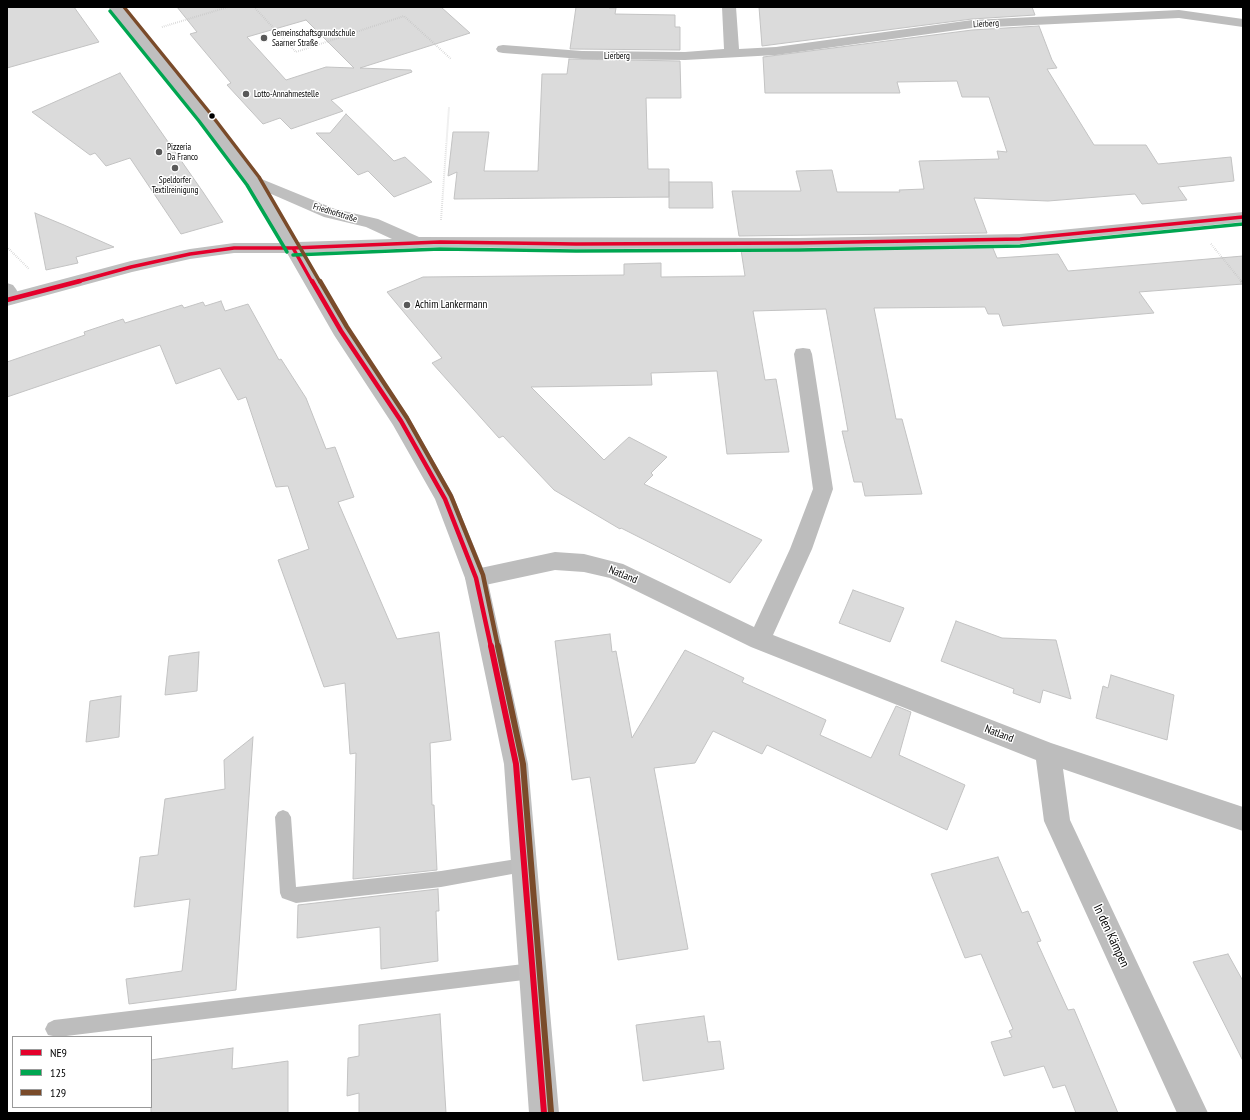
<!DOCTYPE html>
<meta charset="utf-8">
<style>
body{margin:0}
#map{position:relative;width:1250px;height:1120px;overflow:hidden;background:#fff;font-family:"PT Sans Narrow",sans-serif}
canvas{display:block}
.frame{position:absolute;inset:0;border:8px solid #000;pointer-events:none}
.legend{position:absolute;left:12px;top:1036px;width:140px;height:72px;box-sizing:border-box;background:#fff;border:1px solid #999;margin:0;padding:5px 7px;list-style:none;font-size:12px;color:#000}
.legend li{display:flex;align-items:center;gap:8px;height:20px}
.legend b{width:20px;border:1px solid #999}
</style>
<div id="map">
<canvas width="1250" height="1120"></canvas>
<div class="frame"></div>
<ul class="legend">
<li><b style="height:5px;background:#e4002b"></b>NE9</li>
<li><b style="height:5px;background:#00a651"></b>125</li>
<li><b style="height:5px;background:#7a4b2a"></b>129</li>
</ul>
</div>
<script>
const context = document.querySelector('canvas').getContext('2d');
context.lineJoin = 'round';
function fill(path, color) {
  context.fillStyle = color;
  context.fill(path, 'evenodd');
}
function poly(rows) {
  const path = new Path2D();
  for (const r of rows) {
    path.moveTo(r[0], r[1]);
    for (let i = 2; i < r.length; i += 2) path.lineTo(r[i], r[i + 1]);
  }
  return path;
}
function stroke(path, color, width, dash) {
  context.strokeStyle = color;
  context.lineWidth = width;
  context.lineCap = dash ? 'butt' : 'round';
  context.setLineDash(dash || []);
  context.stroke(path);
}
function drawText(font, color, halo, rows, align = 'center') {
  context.font = font + ' "PT Sans Narrow",sans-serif';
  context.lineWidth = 3;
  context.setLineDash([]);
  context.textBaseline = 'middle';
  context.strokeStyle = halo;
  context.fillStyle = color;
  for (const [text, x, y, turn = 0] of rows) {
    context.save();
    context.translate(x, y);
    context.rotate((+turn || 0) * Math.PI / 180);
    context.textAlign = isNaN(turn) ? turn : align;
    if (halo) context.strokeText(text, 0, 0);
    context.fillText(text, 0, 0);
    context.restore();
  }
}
const building = poly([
 [7,7,74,7,99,42,7,68,7,7],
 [177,7,441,7,470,33,360,68,411,70,412,72,331,100,343,111,291,129,280,118,263,124,227,85,231,83,190,34,197,32,177,7],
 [306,20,354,68,326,67,286,80,247,37,306,20],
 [576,7,609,7,609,8,616,8,615,14,675,15,675,27,680,27,680,50,570,49,576,7],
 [759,7,1032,7,1035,15,972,19,762,46,759,7],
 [1039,26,1052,60,1057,68,1047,69,1094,145,1146,145,1158,164,1231,157,1234,181,1178,187,1187,200,1142,204,1135,194,1048,201,974,198,987,233,739,236,732,191,801,191,796,171,832,170,837,192,900,192,899,190,924,189,919,161,999,159,997,151,1007,152,989,97,962,97,957,81,897,82,900,93,765,93,763,57,972,30,1039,26],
 [569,59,680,61,681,98,646,98,648,169,669,169,669,197,454,199,457,172,448,176,453,132,489,132,484,171,538,171,542,74,567,74,569,59],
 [120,73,203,192,223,222,181,234,130,158,106,166,95,153,90,155,32,112,120,73],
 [346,114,394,161,405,157,432,182,394,197,368,171,358,175,316,133,330,133,346,114],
 [669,182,712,182,713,208,669,208,669,182],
 [35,213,64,225,114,247,76,257,78,263,46,270,35,213],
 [992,246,997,258,1058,254,1068,271,1243,256,1243,284,1139,292,1154,313,1003,326,999,314,988,314,985,307,874,308,896,419,902,419,922,494,865,496,862,482,854,482,842,431,848,431,826,309,753,311,765,380,776,379,789,452,727,454,717,371,651,373,652,385,531,387,604,460,629,437,667,457,651,473,653,475,644,484,762,540,730,583,621,528,620,529,554,490,503,436,499,438,432,363,442,358,387,292,423,277,624,275,624,264,661,263,661,277,745,276,741,250,992,246],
 [221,301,225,311,248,304,279,360,281,359,306,398,326,449,335,447,354,497,338,502,397,639,439,632,451,740,430,743,432,805,434,805,437,870,353,879,356,753,350,754,345,683,324,687,278,560,309,549,288,486,276,487,246,397,238,400,220,368,176,384,160,345,7,397,7,362,85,335,84,332,123,319,125,323,182,305,184,308,203,302,205,306,221,301],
 [853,590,904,608,890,642,839,623,853,590],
 [956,621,1002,638,1056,640,1071,699,1043,690,1040,703,1013,693,1014,689,941,661,956,621],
 [610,634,612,652,616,651,632,738,685,650,744,678,742,682,826,720,820,735,871,758,896,706,911,712,899,755,965,785,947,830,767,745,762,754,713,731,695,763,654,768,688,949,618,960,590,777,572,780,555,641,610,634],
 [199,652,197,691,165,695,169,656,199,652],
 [1111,675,1174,695,1167,740,1096,718,1103,686,1108,688,1111,675],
 [121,696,119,737,86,742,90,701,121,696],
 [253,737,236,990,129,1004,126,979,182,971,190,899,134,907,140,857,158,855,165,799,225,789,224,760,253,737],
 [998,857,1022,913,1028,911,1041,941,1037,942,1068,1010,1074,1009,1118,1113,1076,1113,1065,1085,1053,1088,1044,1066,1004,1076,991,1042,1012,1037,1009,1031,1013,1029,981,954,965,958,931,874,998,857],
 [438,889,439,911,436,911,438,961,381,969,380,927,297,938,298,905,438,889],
 [1228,954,1243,981,1243,1061,1193,962,1228,954],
 [440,1014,446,1113,359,1113,359,1093,347,1096,348,1058,359,1056,359,1025,440,1014],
 [704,1016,708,1042,720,1041,724,1069,643,1081,636,1025,704,1016],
 [233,1048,232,1069,288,1061,288,1113,151,1113,151,1060,233,1048]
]);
const pathFar1 = poly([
 [254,7,296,52,404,16,451,59],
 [162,27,228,7],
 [441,220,449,107],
 [1211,244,1242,282],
 [7,247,29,269]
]);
const path = poly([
 [1241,281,1243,283]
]);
const lane = poly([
 [283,810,288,812,291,817,296,887,441,871,523,858,529,860,531,865,529,870,523,872,441,887,296,903,282,898,280,893,275,817,278,812,283,810],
 [532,963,538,965,540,971,538,977,532,979,58,1037,48,1035,45,1029,48,1023,54,1020,532,963]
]);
const street = poly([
 [722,7,736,7,739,49,776,47,972,20,1179,10,1243,19,1243,27,1179,18,972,28,776,55,685,60,582,59,503,53,498,52,496,49,498,46,503,45,582,51,685,52,724,49,722,7],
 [7,283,13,285,16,289,21,298,18,302,12,304,7,303,7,283],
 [803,348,810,349,812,354,833,489,812,549,773,635,1051,743,1243,807,1243,831,1063,769,1070,820,1208,1113,1177,1113,1044,821,1036,760,751,647,610,578,584,572,555,570,476,587,468,584,465,578,468,572,476,569,555,552,584,554,623,564,754,627,790,549,813,489,794,354,796,349,803,348]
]);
const secondary = poly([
 [108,7,122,7,210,114,259,178,335,209,378,219,419,237,799,238,1020,234,1243,212,1243,222,1020,244,799,248,576,249,440,247,304,253,349,328,408,416,452,493,487,578,528,764,559,1113,529,1113,504,764,465,578,435,499,393,425,334,335,287,253,234,253,190,259,132,272,7,306,7,294,131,261,190,249,234,243,280,243,245,182,200,120,108,7],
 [269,193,324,217,366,227,392,239,298,242,269,193]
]);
const bus1Far2 = poly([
 [293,248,312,282],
 [76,282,131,267,190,254,234,248,293,248,440,242,576,244,799,243,1020,239,1243,217]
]);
const bus1Far1 = poly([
 [312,281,341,331,401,421,445,499,476,578,491,647],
 [7,300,80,281]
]);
const bus1 = poly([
 [491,646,516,764,544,1113]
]);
const bus2 = poly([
 [110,11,199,121,247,185,287,252],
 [293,255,440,249,576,251,799,250,1020,246,1243,224]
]);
const bus3Far2 = poly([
 [124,7,210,113,259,177,320,282]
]);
const bus3Far1 = poly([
 [320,281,347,327,407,418,451,496,483,575,498,647]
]);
const bus3 = poly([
 [498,646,523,764,551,1112]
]);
const markers = [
 [264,38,4,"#595959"],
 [246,94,4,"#595959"],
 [212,116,3.5,"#000"],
 [159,152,4,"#595959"],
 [175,168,4,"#595959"],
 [407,305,4,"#595959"]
];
const farStreetnames = [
 ["Lierberg",986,24,-3],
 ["Lierberg",617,56],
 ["Friedhofstraße",335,213,17]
];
const farPoinames = [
 ["Gemeinschaftsgrundschule",272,33],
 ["Saarner Straße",272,43],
 ["Lotto-Annahmestelle",254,94],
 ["Pizzeria",167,147],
 ["Da Franco",167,157],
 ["Speldorfer",175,180,"center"],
 ["Textilreinigung",175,190,"center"]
];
const poiNames = [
 ["Achim Lankermann",415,305]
];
const streetNames = [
 ["Natland",623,575,22],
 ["Natland",999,734,21]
];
const nearStreetnames = [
 ["In den Kämpen",1111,936,65]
];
fill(building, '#dbdbdb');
stroke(building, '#c3c3c3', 1);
stroke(pathFar1, '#c2c2c2', 2, [0.5, 1.5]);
stroke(path, '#c2c2c2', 2.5, [1, 2]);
fill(lane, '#bdbdbd');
fill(street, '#bdbdbd');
fill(secondary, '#bfbfbf');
stroke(bus1Far2, '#e4002b', 3.5);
stroke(bus1Far1, '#e4002b', 4.5);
stroke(bus1, '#e4002b', 6);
stroke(bus2, '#00a651', 3.5);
stroke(bus3Far2, '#7a4b2a', 3.5);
stroke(bus3Far1, '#7a4b2a', 4.5);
stroke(bus3, '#7a4b2a', 6);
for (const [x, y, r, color] of markers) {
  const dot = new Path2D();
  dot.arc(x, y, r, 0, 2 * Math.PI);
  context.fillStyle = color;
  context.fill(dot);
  stroke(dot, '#fff', 1.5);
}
drawText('9px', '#000', '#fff', farStreetnames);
drawText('9px', '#000', '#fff', farPoinames, 'left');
drawText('11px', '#000', '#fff', poiNames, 'left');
drawText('11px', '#000', '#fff', streetNames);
drawText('13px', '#000', '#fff', nearStreetnames);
</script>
